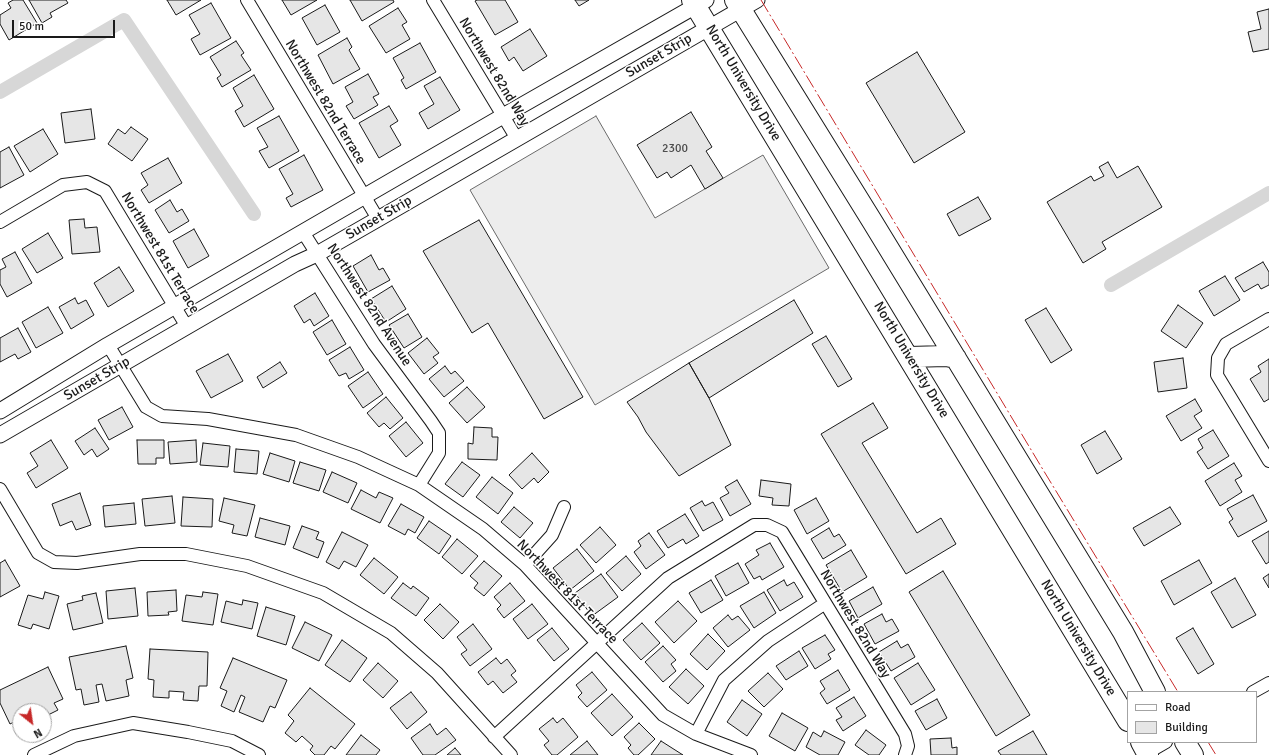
<!DOCTYPE html>
<style>
body{margin:0}
#map{position:relative;width:1269px;height:755px;overflow:hidden;background:#fff;font-family:Signika,sans-serif}
canvas{display:block}
.legend{position:absolute;left:1127px;top:691px;width:130px;height:52px;box-sizing:border-box;background:#fff;border:1px solid #a3a3a3;margin:0;padding:5px 7px;list-style:none;font-size:12px;color:#1a1a1a}
.legend li{display:flex;align-items:center;gap:8px;height:20px}
.legend b{width:20px;border:1px solid #a3a3a3}
.north{position:absolute;left:12px;top:703px;width:40px;height:40px;box-sizing:border-box;background:#fff;border:1px solid #a3a3a3;border-radius:50%;rotate:150deg;font-size:11px;font-weight:700;line-height:16px;text-align:center;color:#1a1a1a}
.north::after{content:'';display:block;margin:auto;width:14px;height:18px;background:#c62828;clip-path:polygon(50% 0,100% 100%,50% 72%,0 100%)}
.scale{position:absolute;left:12px;top:20px;width:103px;height:18px;box-sizing:border-box;border:2px solid #1a1a1a;border-top:0;padding-left:5px;font-size:12px;line-height:14px;white-space:nowrap;color:#1a1a1a;-webkit-text-stroke:3px #fff;paint-order:stroke}
</style>
<div id="map">
<canvas width="1269" height="755"></canvas>
<ul class="legend">
<li><b style="height:5px;background:#fff"></b>Road</li>
<li><b style="height:11px;background:#e6e6e6"></b>Building</li>
</ul>
<div class="north">N</div>
<div class="scale">50 m</div>
</div>
<script>
const context = document.querySelector('canvas').getContext('2d');
context.lineJoin = 'round';
function fill(path, color) {
  context.fillStyle = color;
  context.fill(path, 'evenodd');
}
function poly(rows) {
  const path = new Path2D();
  for (const r of rows) {
    path.moveTo(r[0], r[1]);
    for (let i = 2; i < r.length; i += 2) path.lineTo(r[i], r[i + 1]);
  }
  return path;
}
function stroke(path, color, width, dash) {
  context.strokeStyle = color;
  context.lineWidth = width;
  context.lineCap = dash ? 'butt' : 'round';
  context.setLineDash(dash || []);
  context.stroke(path);
}
function drawText(font, color, halo, rows, align = 'center') {
  context.font = font + ' Signika,sans-serif';
  context.lineWidth = 3;
  context.setLineDash([]);
  context.textBaseline = 'middle';
  context.strokeStyle = halo;
  context.fillStyle = color;
  for (const [text, x, y, turn = 0] of rows) {
    context.save();
    context.translate(x, y);
    context.rotate((+turn || 0) * Math.PI / 180);
    context.textAlign = isNaN(turn) ? turn : align;
    if (halo) context.strokeText(text, 0, 0);
    context.fillText(text, 0, 0);
    context.restore();
  }
}
const built = poly([
 [596,116,655,218,763,155,829,268,595,405,470,190,596,116]
]);
const canal = poly([
 [0,92,124,20,254,214],
 [1111,285,1269,193]
]);
const building = poly([
 [13,0,23,0,37,23,9,40,0,24,0,15,11,8,8,3,13,0],
 [29,0,66,0,68,3,50,13,52,17,42,23,29,0],
 [167,0,201,0,176,15,167,0],
 [282,0,317,0,291,15,282,0],
 [350,0,393,0,394,2,362,21,350,0],
 [477,0,505,0,518,22,495,35,475,1,477,0],
 [575,0,589,0,579,6,575,0],
 [211,3,231,38,200,55,191,39,200,34,189,15,211,3],
 [325,5,340,32,317,45,302,18,325,5],
 [398,8,407,22,402,25,410,39,386,53,369,26,398,8],
 [1269,9,1269,49,1253,52,1248,32,1261,29,1257,12,1269,9],
 [530,29,547,56,523,71,514,57,509,61,501,47,530,29],
 [347,38,352,47,349,50,360,69,333,84,318,55,347,38],
 [236,41,244,53,241,55,251,70,222,87,217,78,221,75,210,57,236,41],
 [420,43,436,72,406,89,401,80,404,78,393,58,420,43],
 [917,52,965,132,914,163,866,83,917,52],
 [368,74,379,94,373,97,378,105,354,119,346,106,353,102,345,87,368,74],
 [254,75,274,109,244,127,235,111,243,106,233,88,254,75],
 [440,77,460,110,428,129,419,113,434,104,424,86,440,77],
 [389,106,398,121,390,126,401,145,379,158,359,123,389,106],
 [91,109,95,139,65,143,61,113,91,109],
 [691,112,712,147,706,151,723,178,705,189,691,165,671,178,667,172,657,178,637,145,691,112],
 [279,116,299,151,269,168,259,151,268,147,257,128,279,116],
 [131,127,148,139,132,161,108,144,118,129,125,134,131,127],
 [43,129,58,154,30,172,14,146,43,129],
 [9,147,24,175,0,188,0,152,9,147],
 [304,155,323,190,291,207,286,198,293,194,279,169,304,155],
 [168,158,182,183,149,203,141,190,148,185,141,173,168,158],
 [1108,162,1117,178,1138,166,1162,207,1102,242,1106,249,1083,263,1047,202,1091,176,1094,181,1104,176,1099,167,1108,162],
 [978,197,991,219,959,236,947,214,978,197],
 [170,200,177,212,182,209,189,221,169,233,155,210,170,200],
 [84,219,85,228,97,227,100,252,72,254,69,220,84,219],
 [479,220,583,397,544,419,488,323,472,333,423,251,479,220],
 [194,229,209,256,188,268,173,241,194,229],
 [48,233,63,258,37,273,22,249,48,233],
 [15,252,32,283,7,297,0,284,0,270,6,267,2,259,15,252],
 [371,255,379,270,383,268,390,280,368,292,353,266,371,255],
 [1263,262,1269,272,1269,285,1261,289,1258,284,1244,292,1235,278,1263,262],
 [119,267,134,291,108,307,94,283,119,267],
 [1225,276,1240,300,1214,316,1199,291,1225,276],
 [392,286,406,309,386,322,371,299,392,286],
 [315,293,329,316,314,326,310,319,304,323,294,306,315,293],
 [75,298,78,304,86,300,94,315,71,329,59,307,75,298],
 [794,300,813,333,709,398,689,363,794,300],
 [1178,305,1203,323,1186,348,1161,331,1178,305],
 [48,307,63,333,36,348,22,322,48,307],
 [1046,308,1072,350,1051,363,1025,320,1046,308],
 [408,314,422,337,404,348,389,325,408,314],
 [332,320,346,344,327,355,313,332,332,320],
 [18,328,31,352,18,359,15,354,0,362,0,338,18,328],
 [826,336,852,379,838,387,812,344,826,336],
 [427,338,439,353,433,357,438,363,424,374,408,353,427,338],
 [350,347,364,370,349,379,346,373,339,376,329,360,350,347],
 [228,354,243,381,211,398,196,371,228,354],
 [1183,358,1187,388,1158,392,1154,362,1183,358],
 [1269,359,1269,399,1264,402,1250,379,1261,372,1258,366,1269,359],
 [280,362,287,373,263,388,257,377,280,362],
 [689,363,709,398,731,445,679,476,646,432,638,417,627,402,689,363],
 [445,366,451,374,455,371,464,381,444,397,429,379,445,366],
 [368,372,383,394,363,408,348,386,368,372],
 [467,387,485,407,467,423,449,403,467,387],
 [386,397,403,418,390,429,384,423,379,427,367,413,386,397],
 [1195,399,1202,411,1194,416,1202,428,1181,441,1166,416,1195,399],
 [873,403,888,428,862,443,917,533,941,518,956,544,906,574,821,434,873,403],
 [122,407,133,427,109,440,98,420,122,407],
 [406,422,423,443,406,457,389,436,406,422],
 [474,427,492,428,492,437,498,437,497,460,468,459,468,443,473,444,474,427],
 [95,428,109,449,97,457,92,449,84,455,75,441,95,428],
 [1213,430,1229,456,1208,469,1197,452,1203,448,1198,439,1213,430],
 [1105,431,1122,459,1097,474,1081,445,1105,431],
 [51,440,68,468,36,488,27,473,38,466,30,453,51,440],
 [137,440,164,440,164,458,156,458,156,464,138,464,137,440],
 [196,440,197,462,170,464,168,442,196,440],
 [203,443,230,446,228,467,200,465,203,443],
 [236,449,259,451,257,474,234,472,236,449],
 [270,453,295,461,289,482,263,474,270,453],
 [532,453,549,472,538,483,534,478,522,489,509,475,532,453],
 [300,462,326,470,319,491,293,483,300,462],
 [462,462,480,475,463,497,445,484,462,462],
 [1234,463,1242,476,1235,480,1242,492,1220,506,1205,481,1234,463],
 [332,472,357,483,348,503,323,492,332,472],
 [492,477,513,493,498,514,476,497,492,477],
 [737,480,751,504,730,516,720,498,729,493,725,487,737,480],
 [761,480,791,484,789,506,772,505,773,498,759,496,761,480],
 [361,490,376,498,379,492,393,498,380,523,351,509,361,490],
 [80,493,91,525,76,530,72,521,60,526,52,504,80,493],
 [1253,495,1267,521,1238,537,1229,522,1233,519,1227,509,1253,495],
 [172,496,175,523,145,526,142,499,172,496],
 [183,497,213,499,212,527,181,526,183,497],
 [224,498,255,505,247,536,232,533,234,525,219,521,224,498],
 [816,498,829,521,807,534,794,510,816,498],
 [702,501,705,506,713,502,723,520,703,531,690,508,702,501],
 [134,503,136,524,105,527,103,506,134,503],
 [401,504,424,517,415,533,408,529,405,535,388,526,401,504],
 [514,507,533,523,520,538,501,522,514,507],
 [1170,507,1181,524,1144,546,1133,528,1170,507],
 [685,514,699,536,686,544,683,539,668,548,657,531,685,514],
 [260,518,290,526,285,545,255,537,260,518],
 [429,521,451,536,439,554,417,538,429,521],
 [302,526,319,532,316,539,324,542,318,558,293,548,302,526],
 [600,527,616,545,596,563,580,545,600,527],
 [829,528,834,537,839,534,846,545,823,559,811,539,829,528],
 [1269,531,1269,562,1266,564,1252,541,1269,531],
 [342,532,368,545,356,567,344,561,339,569,326,562,342,532],
 [649,533,665,555,646,569,634,552,641,546,638,541,649,533],
 [457,539,478,556,462,574,442,557,457,539],
 [770,543,784,567,762,580,760,576,754,579,745,564,759,555,756,550,770,543],
 [577,549,594,571,570,590,553,568,577,549],
 [851,550,867,577,842,592,826,565,851,550],
 [626,556,641,574,622,591,606,573,626,556],
 [374,558,398,577,384,594,360,575,374,558],
 [5,560,20,586,0,597,0,563,5,560],
 [1199,560,1212,583,1174,605,1161,581,1199,560],
 [484,561,502,576,484,596,474,588,478,583,470,576,484,561],
 [738,563,749,583,726,596,715,576,738,563],
 [943,571,1030,715,996,736,909,592,943,571],
 [601,574,618,597,592,616,575,593,601,574],
 [1269,574,1269,588,1263,578,1269,574],
 [1235,578,1256,615,1232,628,1211,592,1235,578],
 [711,580,723,600,701,613,689,593,711,580],
 [784,580,787,586,794,582,803,597,780,611,767,590,784,580],
 [403,583,411,589,413,586,429,598,416,616,391,598,403,583],
 [510,583,525,601,504,618,497,609,501,605,494,597,510,583],
 [873,587,882,604,858,618,849,601,873,587],
 [135,588,138,616,108,619,106,591,135,588],
 [176,590,177,611,168,612,169,615,148,616,147,592,176,590],
 [45,592,59,596,49,629,33,624,31,629,18,625,28,595,43,599,45,592],
 [203,592,218,594,213,625,182,621,186,595,202,597,203,592],
 [764,592,776,613,754,628,740,606,764,592],
 [96,593,103,623,73,630,67,604,83,600,82,596,96,593],
 [243,600,258,603,252,629,221,622,226,601,242,605,243,600],
 [678,601,697,621,674,643,655,622,678,601],
 [440,604,459,622,443,639,424,620,440,604],
 [532,604,548,624,528,639,513,619,532,604],
 [266,607,295,616,286,645,257,636,266,607],
 [882,614,886,622,892,619,899,631,875,644,864,624,882,614],
 [728,615,732,620,738,616,750,630,728,647,713,628,728,615],
 [305,622,332,635,319,661,292,648,305,622],
 [642,623,660,643,641,660,623,640,642,623],
 [473,624,492,649,470,666,461,654,467,650,457,637,473,624],
 [552,628,569,649,554,661,537,640,552,628],
 [1193,628,1214,664,1198,674,1176,638,1193,628],
 [708,634,725,651,707,670,690,654,708,634],
 [825,635,835,650,828,654,831,659,815,669,802,648,825,635],
 [342,640,367,658,350,682,325,665,342,640],
 [897,641,901,648,908,644,915,657,891,671,879,652,897,641],
 [126,646,133,678,126,680,129,696,106,701,102,684,96,685,99,702,84,705,81,689,76,690,69,657,126,646],
 [663,646,676,660,671,664,676,671,663,682,645,662,663,646],
 [150,649,208,652,207,686,199,686,198,701,183,700,184,692,169,691,169,698,153,697,154,680,148,679,150,649],
 [799,651,808,666,786,680,776,666,799,651],
 [233,658,287,680,275,708,270,706,263,722,239,712,245,697,241,695,234,712,221,706,227,691,220,688,233,658],
 [496,658,501,664,507,659,516,671,511,675,517,682,503,693,493,681,488,685,478,672,496,658],
 [378,663,398,681,383,698,363,680,378,663],
 [918,663,935,690,911,705,894,678,918,663],
 [48,667,63,699,54,703,58,710,44,717,44,711,32,711,30,707,26,708,28,711,20,711,20,725,18,720,10,724,0,703,0,690,48,667],
 [686,669,704,686,688,704,669,687,686,669],
 [838,670,850,690,827,704,820,693,825,689,820,681,838,670],
 [592,672,607,690,587,707,578,697,582,693,576,685,592,672],
 [768,673,783,689,764,707,748,691,768,673],
 [310,688,355,724,335,749,331,746,324,755,315,755,310,750,313,746,302,736,296,742,285,733,294,721,288,715,310,688],
 [411,692,427,712,407,729,390,708,411,692],
 [612,694,633,717,612,736,591,713,612,694],
 [854,697,866,716,843,731,836,720,842,717,836,708,854,697],
 [937,699,947,718,926,730,915,711,937,699],
 [742,700,762,714,747,736,727,722,742,700],
 [782,713,808,728,795,751,769,736,782,713],
 [553,718,557,723,563,718,578,737,557,755,552,755,544,745,549,741,539,729,553,718],
 [639,723,655,739,638,755,634,755,628,748,631,745,624,737,639,723],
 [430,724,437,735,446,728,456,740,435,755,423,755,411,738,430,724],
 [866,730,886,745,879,755,869,755,855,745,866,730],
 [824,731,845,742,838,755,820,755,806,747,813,732,821,737,824,731],
 [1033,731,1047,755,1001,755,998,751,1033,731],
 [361,735,380,750,376,755,346,755,361,735],
 [951,738,952,748,957,747,957,755,931,755,930,739,951,738],
 [587,741,598,755,570,755,587,741],
 [661,741,683,755,651,755,661,741],
 [455,748,461,755,447,755,455,748]
]);
const minor = poly([
 [247,0,378,219],
 [433,0,517,139],
 [0,222,63,185,87,182,105,191,187,327],
 [303,232,374,344,431,421,439,433,439,453,419,485],
 [1269,319,1226,344,1218,358,1217,375,1269,461],
 [108,345,146,407,162,416,208,419,296,435,358,457,419,485,483,529,525,565,663,715,696,734,751,755],
 [0,489,38,553,54,562,77,563,140,554,186,554,247,566,323,593,391,633,437,673,511,755],
 [525,565,552,535,564,507],
 [1253,692,1269,683],
 [696,734,724,680,768,641,824,604],
 [494,737,668,578,754,525,767,525,782,532,905,734,908,746,905,755],
 [1147,753,1166,742],
 [34,755,74,736,133,723,188,732,232,741,259,755]
]);
const tertiary = poly([
 [0,411,108,345,503,116,706,0],
 [0,435,295,264,317,254,378,219,757,0]
]);
const primary = poly([
 [692,0,1128,721],
 [735,0,872,221,1123,632,1155,692],
 [909,357,946,356,956,358],
 [1141,742,1148,755],
 [1185,742,1193,755]
]);
const power = poly([
 [761,0,1042,468,1178,692],
 [1208,742,1216,755]
]);
const numberNames = [
 ["2300",675,149]
];
const streetNames = [
 ["Sunset Strip",659,56,-30],
 ["Northwest 82nd Way",494,72,59],
 ["North University Drive",743,83,59],
 ["Northwest 82nd Terrace",325,102,59],
 ["Sunset Strip",379,218,-30],
 ["Northwest 81st Terrace",160,253,59],
 ["Northwest 82nd Avenue",369,305,57],
 ["North University Drive",911,360,59],
 ["Sunset Strip",97,379,-30],
 ["Northwest 81st Terrace",567,592,46],
 ["Northwest 82nd Way",855,624,59],
 ["North University Drive",1078,638,59]
];
fill(built, '#ededed');
stroke(built, '#6a6a6a', 1);
stroke(canal, '#d7d7d7', 14);
fill(building, '#e6e6e6');
stroke(building, '#1a1a1a', 1);
stroke(minor, '#1a1a1a', 14);
stroke(tertiary, '#1a1a1a', 17);
stroke(primary, '#1a1a1a', 22);
stroke(minor, '#fff', 12);
stroke(tertiary, '#fff', 15);
stroke(primary, '#fff', 20);
stroke(power, '#c62828', 1, [14, 3, 2, 3]);
drawText('12px', '#4d4d4d', null, numberNames);
drawText('14px', '#1a1a1a', '#fff', streetNames);
</script>
